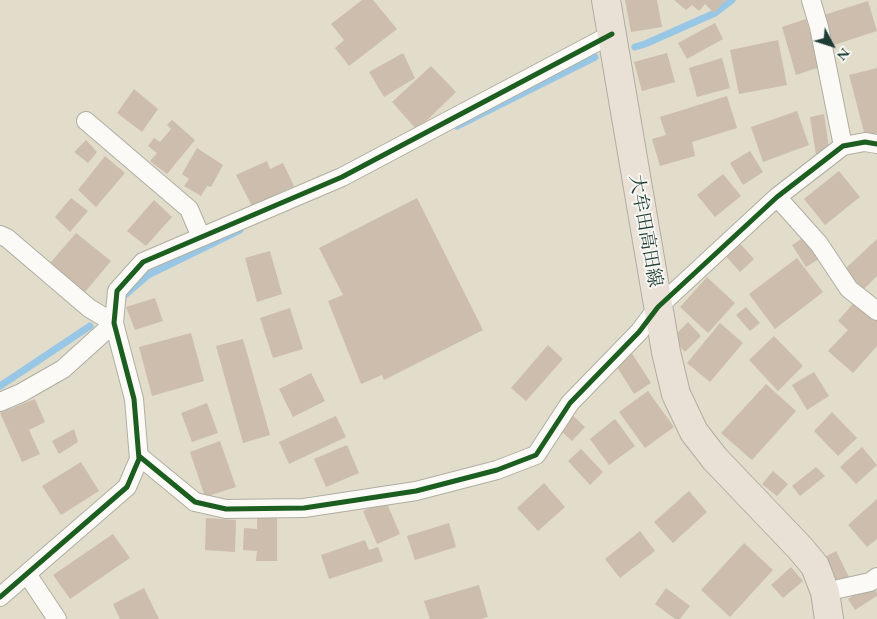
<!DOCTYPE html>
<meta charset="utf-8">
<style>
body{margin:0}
#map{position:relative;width:877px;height:619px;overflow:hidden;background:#e2dcca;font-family:"EB Garamond",serif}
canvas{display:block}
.north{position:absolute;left:807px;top:20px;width:50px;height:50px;-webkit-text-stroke:4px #f6f6f2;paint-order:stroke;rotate:130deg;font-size:14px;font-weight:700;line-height:20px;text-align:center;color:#1f3d34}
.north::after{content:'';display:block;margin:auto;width:18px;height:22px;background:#1f3d34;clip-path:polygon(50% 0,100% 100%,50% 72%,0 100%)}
</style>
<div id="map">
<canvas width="877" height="619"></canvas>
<div class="north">N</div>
</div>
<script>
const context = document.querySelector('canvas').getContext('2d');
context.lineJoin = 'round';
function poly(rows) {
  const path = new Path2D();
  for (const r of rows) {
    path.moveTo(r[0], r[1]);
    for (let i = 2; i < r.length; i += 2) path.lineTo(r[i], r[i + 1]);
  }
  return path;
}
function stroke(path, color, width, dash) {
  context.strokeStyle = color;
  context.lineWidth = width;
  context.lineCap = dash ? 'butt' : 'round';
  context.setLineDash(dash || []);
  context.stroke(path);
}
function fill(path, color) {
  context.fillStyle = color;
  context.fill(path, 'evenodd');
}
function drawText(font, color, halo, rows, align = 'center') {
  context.font = font + ' "EB Garamond","Noto Serif JP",serif';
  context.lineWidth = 4;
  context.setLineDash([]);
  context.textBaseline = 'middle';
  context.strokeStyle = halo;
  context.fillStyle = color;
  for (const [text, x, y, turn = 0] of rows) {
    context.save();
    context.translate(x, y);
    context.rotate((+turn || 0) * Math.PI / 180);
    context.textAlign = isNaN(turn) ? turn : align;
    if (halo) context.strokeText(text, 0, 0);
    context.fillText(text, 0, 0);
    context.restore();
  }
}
const stream = poly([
 [635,47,645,44,715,13,732,0],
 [457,126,595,57],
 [126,294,148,275,240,230],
 [0,386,90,326]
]);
const building = poly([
 [362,0,373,0,397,29,349,66,335,48,344,40,331,24],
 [625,0,657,0,662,27,631,32],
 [674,0,726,0,714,13,705,4,699,11,692,5,686,10],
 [868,1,877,31,834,45,824,15],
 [806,19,820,67,796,75,782,27],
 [715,23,723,39,687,59,678,43],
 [778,40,787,85,739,94,730,50],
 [403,53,415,78,384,97,369,72],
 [667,53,675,82,642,91,634,62],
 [722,58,730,88,697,97,689,68],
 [431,66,456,92,417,130,392,102],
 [877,68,877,133,865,136,849,75],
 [134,89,158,109,142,132,117,113],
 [727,96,737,128,692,142,695,156,660,166,652,139,666,135,660,117],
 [797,111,809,145,763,162,751,127],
 [824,114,829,148,816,155,810,117],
 [172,120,195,140,167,174,150,161,157,153,148,146,154,138,160,142,171,129,167,125],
 [86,140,97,152,88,163,74,152],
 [197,148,223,165,211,187,207,186,201,196,184,186,189,179,182,174],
 [750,151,763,172,743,185,730,163],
 [105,156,125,173,96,207,78,190],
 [267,161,270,169,283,163,294,186,252,206,236,175],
 [839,171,860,197,825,225,804,199],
 [723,174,741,196,715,217,697,195],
 [71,198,88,211,70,232,55,217],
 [417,198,483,330,384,380,382,375,361,384,328,301,343,295,319,248],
 [154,200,172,217,146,246,127,231],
 [76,233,111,261,80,298,45,269],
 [804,237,819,259,806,267,792,245],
 [877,239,877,276,863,290,844,270],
 [737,240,754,259,740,272,723,253],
 [270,251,282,294,257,302,245,258],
 [797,258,823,292,775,329,749,294],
 [707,277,735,303,708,333,680,307],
 [155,298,163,321,135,330,126,307],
 [857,299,877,318,877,346,853,373,828,351,848,330,838,321],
 [746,307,760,323,750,331,736,315],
 [290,308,303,349,273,358,260,318],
 [688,322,701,336,685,352,672,338],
 [720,323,743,343,710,382,687,363],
 [191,333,204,381,152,396,139,347],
 [774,336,803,366,778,391,749,360],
 [243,339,270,435,243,443,216,346],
 [548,345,563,359,526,401,511,388],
 [631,352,651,383,634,394,614,362],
 [814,372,829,396,807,410,792,385],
 [311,373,325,401,293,417,279,389],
 [766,384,796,411,752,460,721,433],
 [648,391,674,427,645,448,619,412],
 [35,399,45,422,29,430,40,454,22,462,0,413],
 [207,403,218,433,192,442,181,413],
 [569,412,585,427,572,441,557,427],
 [832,412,857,438,838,456,814,431],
 [336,416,346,437,289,464,279,442],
 [615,419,635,446,609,465,590,439],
 [74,429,78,442,59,454,52,441],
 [220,441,236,487,205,497,190,452],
 [347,445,359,473,326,487,314,459],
 [862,447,877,465,856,484,840,467],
 [581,449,603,472,590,485,568,461],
 [81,462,99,491,61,515,42,486],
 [816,467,825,476,800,496,792,486],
 [773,471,788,484,777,496,762,484],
 [544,483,565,507,538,531,517,508],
 [689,491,707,512,673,543,654,522],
 [877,499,877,539,867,547,848,525],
 [386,501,400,534,377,544,363,511],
 [206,518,236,520,235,552,205,550],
 [257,518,277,518,277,561,256,561,257,551,243,550,244,528,257,529],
 [449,523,456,547,415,560,407,536],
 [640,531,655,551,620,578,605,559],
 [113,534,130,558,70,599,53,575],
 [365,540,369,550,378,547,383,561,329,579,321,555],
 [744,543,773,570,730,617,701,590],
 [836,551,849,577,836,583,823,558],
 [791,567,803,581,783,598,771,585],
 [871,584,877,593,877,596,855,610,848,599],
 [479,585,488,617,481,619,430,619,424,601],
 [144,588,159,619,120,619,113,604],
 [666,588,690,606,680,619,675,619,655,604]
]);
const minor = poly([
 [811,0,819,27,843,146],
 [86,121,189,209,201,237],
 [777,197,819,244,849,289,877,311],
 [0,235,7,238,89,308,114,323],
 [0,402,21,393,63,369,114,323],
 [139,456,195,502,226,509,304,508,416,491,497,470,536,455,570,403,639,332,658,307,777,197,843,146,865,142,877,144],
 [27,574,57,619],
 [825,592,870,582,877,577],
 [0,597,127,487,139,459,134,399,114,323,117,291,143,262,342,177,612,34]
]);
const primary = poly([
 [606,0,666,352,676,394,694,432,715,459,800,548,815,566,825,592,829,619]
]);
const cycleway = poly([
 [139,456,195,502,226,509,304,508,416,491,497,470,536,455,570,403,639,332,658,307,777,197,843,146,865,142,877,144],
 [0,597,127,487,139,459,134,399,114,323,117,291,143,262,342,177,612,34]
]);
const streetNames = [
 ["大牟田高田線",645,231,80]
];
stroke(stream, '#98c7e5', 7);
fill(building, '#cdbdad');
stroke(minor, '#afaea2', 20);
stroke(primary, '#afaea2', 30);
stroke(minor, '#fbfaf7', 18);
stroke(primary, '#eae1d6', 28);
stroke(cycleway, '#1b5e20', 5);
drawText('19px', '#1f3d34', '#f6f6f2', streetNames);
</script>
